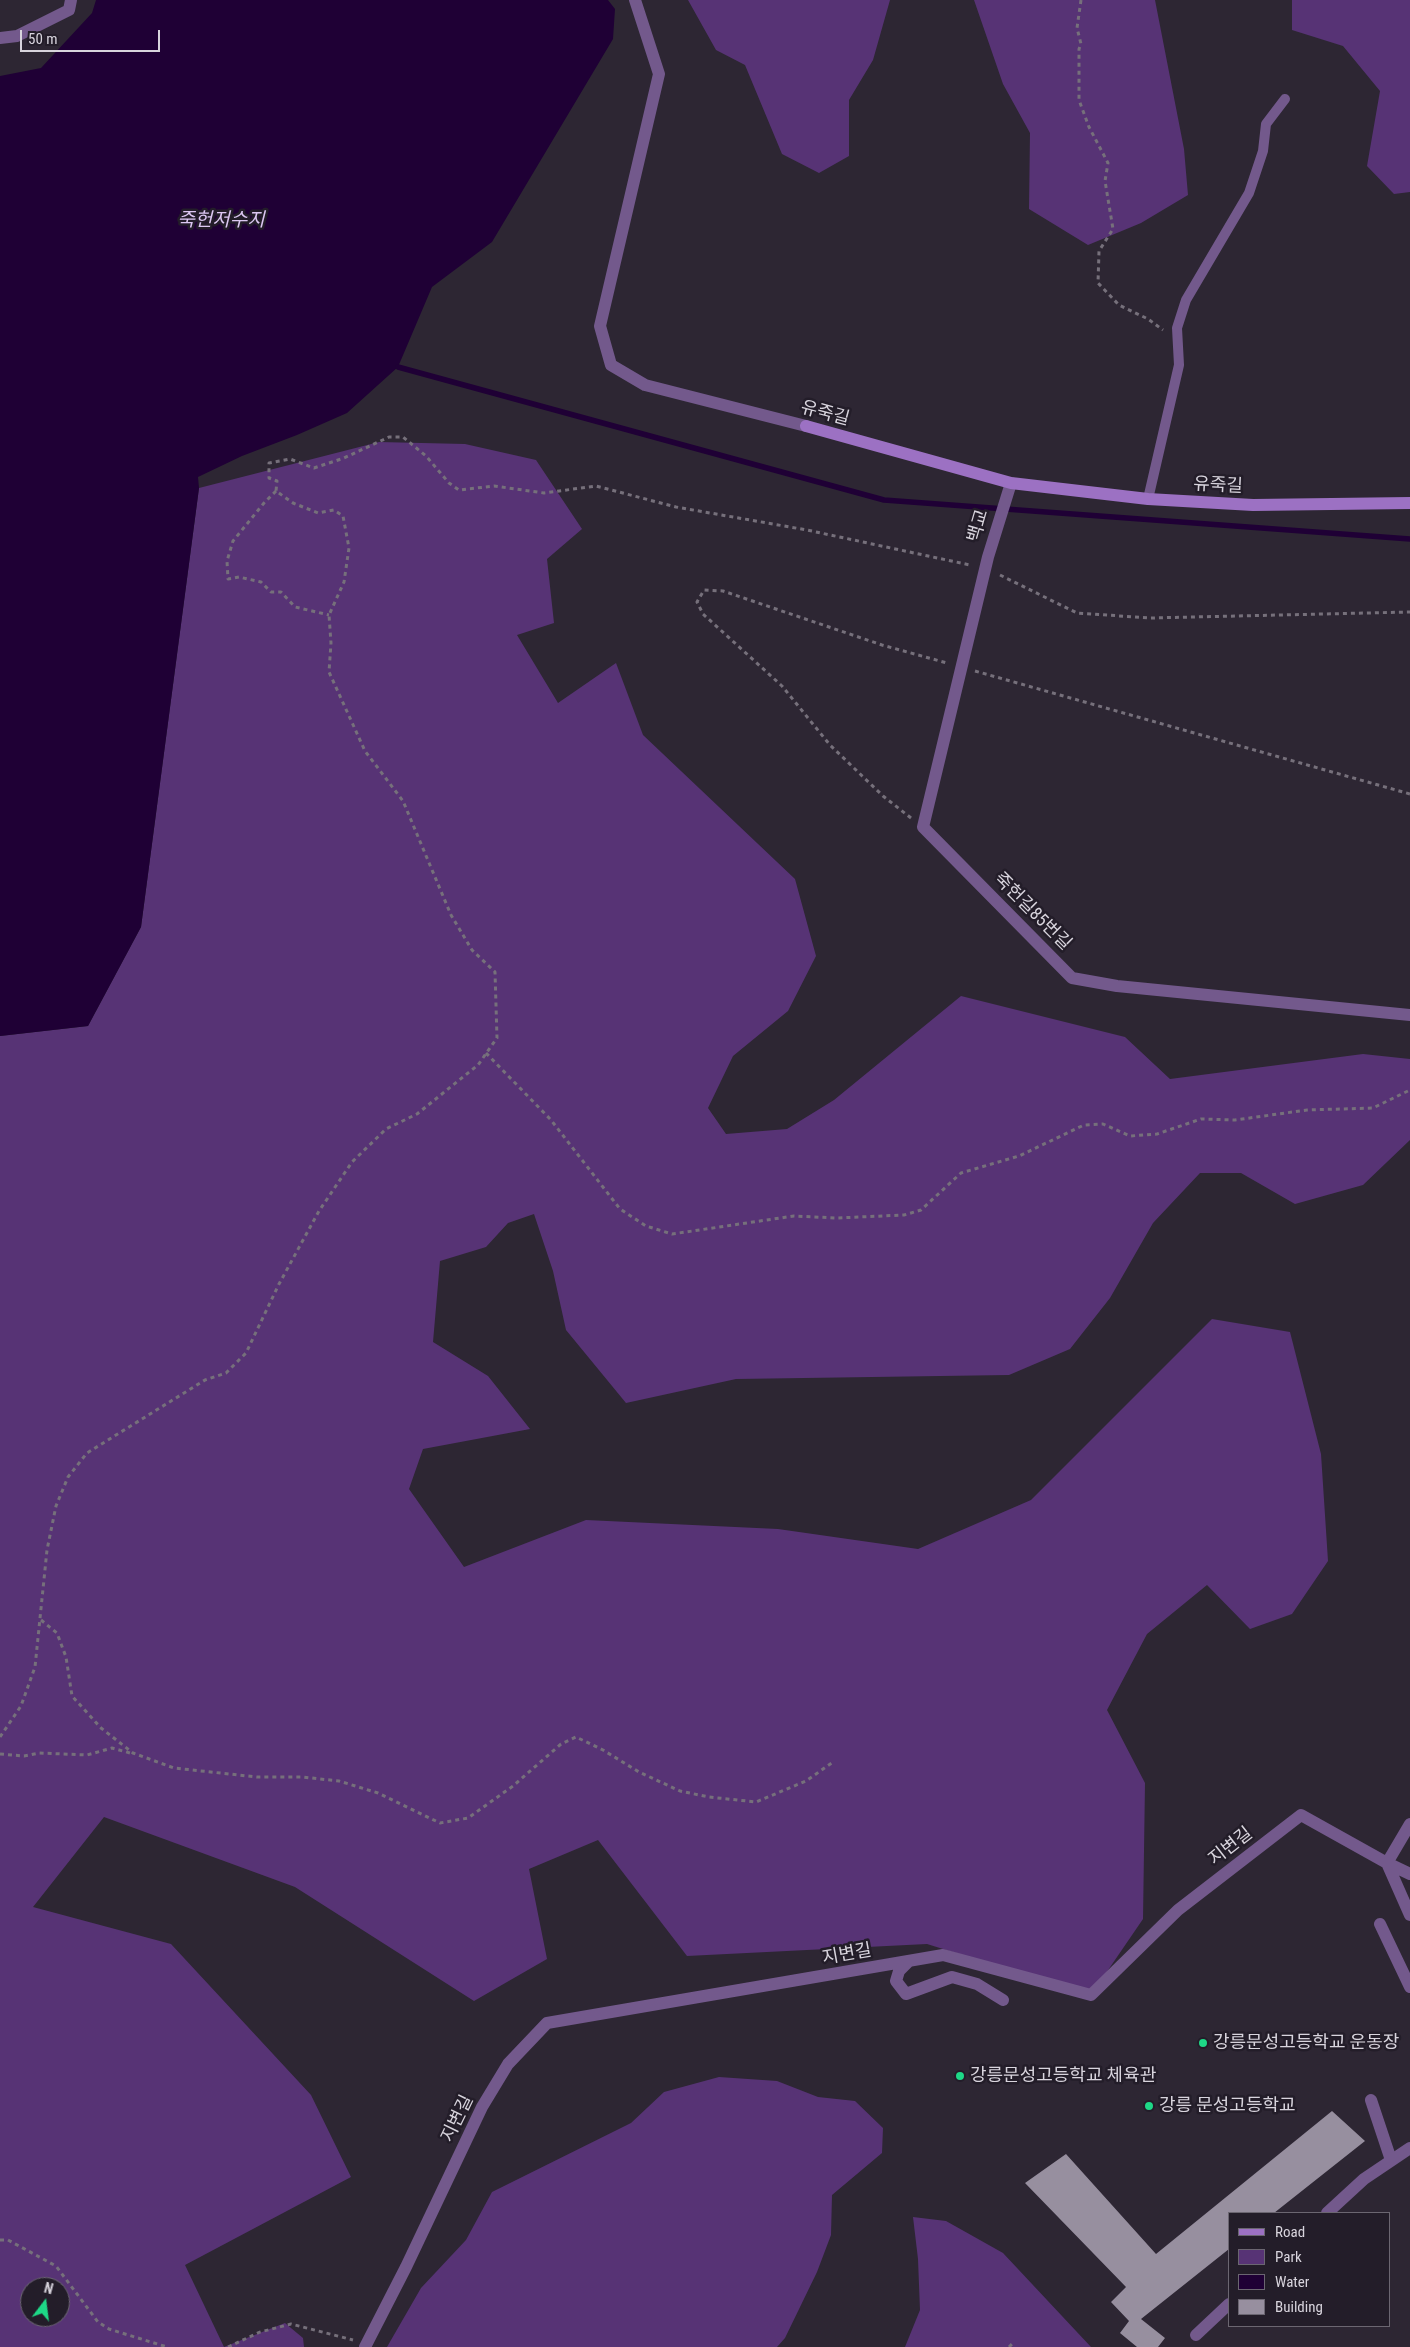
<!DOCTYPE html>
<meta charset="utf-8">
<style>
body{margin:0}
#map{position:relative;width:1410px;height:2347px;overflow:hidden;background:#2d2633;font-family:"Roboto Condensed",sans-serif}
canvas{display:block}
.legend{position:absolute;left:1228px;top:2212px;width:162px;height:115px;box-sizing:border-box;background:#231d29;border:1px solid #6b6671;margin:0;padding:6px 9px;list-style:none;font-size:15px;color:#d8d4dd}
.legend li{display:flex;align-items:center;gap:10px;height:25px}
.legend b{width:25px;border:1px solid #6b6671}
.north{position:absolute;left:20px;top:2277px;width:50px;height:50px;box-sizing:border-box;background:#231d29;border:1px solid #6b6671;border-radius:50%;rotate:15deg;font-size:14px;font-weight:700;line-height:20px;text-align:center;color:#d8d4dd}
.north::after{content:'';display:block;margin:auto;width:18px;height:22px;background:#1ed887;clip-path:polygon(50% 0,100% 100%,50% 72%,0 100%)}
.scale{position:absolute;left:20px;top:30px;width:140px;height:22px;box-sizing:border-box;border:2px solid #d8d4dd;border-top:0;padding-left:6px;font-size:15px;line-height:18px;white-space:nowrap;color:#d8d4dd;-webkit-text-stroke:4px #231d29;paint-order:stroke}
</style>
<div id="map">
<canvas width="1410" height="2347"></canvas>
<ul class="legend">
<li><b style="height:6px;background:#9c71c3"></b>Road</li>
<li><b style="height:14px;background:#573375"></b>Park</li>
<li><b style="height:14px;background:#1f0035"></b>Water</li>
<li><b style="height:14px;background:#978f9f"></b>Building</li>
</ul>
<div class="north">N</div>
<div class="scale">50 m</div>
</div>
<script>
const context = document.querySelector('canvas').getContext('2d');
context.lineJoin = 'round';
function fill(path, color) {
  context.fillStyle = color;
  context.fill(path, 'evenodd');
}
function poly(rows) {
  const path = new Path2D();
  for (const r of rows) {
    path.moveTo(r[0], r[1]);
    for (let i = 2; i < r.length; i += 2) path.lineTo(r[i], r[i + 1]);
  }
  return path;
}
function stroke(path, color, width, dash) {
  context.strokeStyle = color;
  context.lineWidth = width;
  context.lineCap = dash ? 'butt' : 'round';
  context.setLineDash(dash || []);
  context.stroke(path);
}
function drawText(font, color, halo, rows, align = 'center') {
  context.font = font + ' "Roboto Condensed","Noto Sans KR",sans-serif';
  context.lineWidth = 5;
  context.setLineDash([]);
  context.textBaseline = 'middle';
  context.strokeStyle = halo;
  context.fillStyle = color;
  for (const [text, x, y, turn = 0] of rows) {
    context.save();
    context.translate(x, y);
    context.rotate((+turn || 0) * Math.PI / 180);
    context.textAlign = isNaN(turn) ? turn : align;
    if (halo) context.strokeText(text, 0, 0);
    context.fillText(text, 0, 0);
    context.restore();
  }
}
const green = poly([
 [688,0,890,0,873,60,849,100,849,156,819,173,782,154,745,65,716,50],
 [974,0,1155,0,1184,149,1188,195,1141,223,1088,245,1029,209,1030,133,1003,84],
 [1292,0,1410,0,1410,192,1394,194,1367,166,1380,91,1343,46,1292,30],
 [379,442,465,444,536,460,582,529,547,559,554,623,517,635,558,703,616,663,643,735,795,879,816,956,788,1011,733,1056,708,1108,726,1134,787,1129,834,1100,961,996,1125,1037,1170,1079,1363,1054,1410,1059,1410,1140,1363,1185,1295,1204,1241,1173,1200,1173,1153,1223,1110,1298,1070,1349,1009,1375,736,1379,626,1403,566,1330,553,1271,534,1214,508,1223,486,1247,440,1261,433,1342,488,1376,530,1429,423,1449,409,1489,464,1567,586,1520,778,1529,918,1549,1031,1500,1212,1319,1290,1332,1321,1454,1328,1561,1292,1614,1250,1629,1207,1585,1147,1634,1107,1710,1145,1783,1143,1919,1091,1995,927,1944,687,1956,598,1840,529,1869,547,1959,474,2001,295,1887,104,1817,33,1907,171,1944,311,2095,351,2177,185,2265,224,2347,285,2323,303,2338,304,2347,0,2347,0,1036,88,1026,141,927,199,488],
 [30,2287,60,2287,60,2317,30,2317],
 [719,2077,777,2081,818,2097,855,2101,883,2128,882,2153,832,2195,831,2235,817,2272,785,2338,777,2347,387,2347,421,2288,466,2240,492,2192,631,2123,664,2092],
 [913,2217,946,2221,1003,2253,1091,2347,905,2347,920,2310,918,2259]
]);
const water = poly([
 [96,0,608,0,615,9,613,39,492,242,432,287,398,367,347,413,297,435,242,456,198,477,199,488,141,927,88,1026,0,1036,0,76,41,68,92,13]
]);
const stream = poly([
 [398,367,884,500,1410,539]
]);
const building = poly([
 [1332,2111,1365,2141,1274,2213,1229,2213,1229,2249,1141,2319,1165,2338,1158,2347,1137,2347,1120,2333,1129,2321,1111,2302,1126,2287,1025,2183,1066,2154,1156,2254]
]);
const path = poly([
 [1081,0,1077,28,1081,44,1079,49,1079,100,1089,127,1108,163,1105,181,1113,229,1099,251,1098,283,1119,305,1148,319,1163,330],
 [276,491,264,503,233,541,227,561,228,579,239,577,261,582,271,592,281,592,295,607,329,615],
 [1000,575,1077,613,1150,618,1410,612],
 [975,671,1410,794],
 [911,818,883,796,830,745,782,686,703,614,697,602,704,590,723,591,882,645,947,663],
 [486,1053,551,1120,620,1209,646,1226,672,1234,794,1216,837,1218,904,1215,921,1210,961,1173,1019,1156,1084,1125,1103,1124,1130,1136,1157,1134,1201,1119,1235,1120,1307,1110,1373,1108,1410,1090],
 [41,1620,57,1633,66,1657,72,1696,101,1728,133,1753,174,1768,257,1777,302,1777,339,1781,378,1793,440,1823,468,1818,513,1786,561,1744,576,1737,603,1750,639,1772,680,1791,709,1797,756,1802,806,1781,833,1762],
 [0,1737,21,1706,35,1667,47,1550,56,1506,68,1477,87,1453,205,1380,226,1373,246,1353,279,1284,319,1211,352,1162,386,1129,417,1114,478,1065,497,1038,495,972,472,950,451,915,403,801,365,751,329,672,331,643,329,615,344,582,349,548,343,516,334,510,318,513,293,503,276,491,277,481,269,478,269,463,290,459,314,468,344,458,389,437,403,437,426,456,449,483,459,490,494,486,544,493,596,486,676,507,807,530,970,565],
 [0,1754,24,1756,39,1753,87,1755,112,1748,130,1753],
 [0,2240,8,2240,56,2266,98,2322,109,2329,167,2347],
 [228,2347,260,2332,291,2324,353,2340],
 [1009,2347,1014,2342]
]);
const lane = poly([
 [1148,499,1179,365,1177,328,1186,300,1249,193,1263,151,1266,124,1285,99]
]);
const street = poly([
 [635,0,659,74,600,326,611,365,645,385,806,426],
 [0,38,17,36,69,10,71,0],
 [1011,483,988,557,923,827,1072,978,1117,986,1410,1015],
 [1410,1824,1387,1863,1410,1874],
 [1380,1924,1410,1987],
 [909,1961,899,1971,896,1981,906,1994,952,1977,977,1984,1003,2000],
 [1371,2100,1391,2160],
 [1327,2213,1364,2179,1410,2148],
 [1196,2335,1229,2304],
 [365,2347,406,2267,482,2107,508,2064,547,2023,943,1955,1091,1995,1178,1910,1301,1815,1387,1863,1410,1915]
]);
const secondary = poly([
 [806,426,1011,483,1148,499,1253,505,1410,503]
]);
const markers = [
 [1203,2043,5,"#1ed887"],
 [960,2076,5,"#1ed887"],
 [1149,2106,5,"#1ed887"]
];
const streetNames = [
 ["유죽길",825,414,15],
 ["유죽길",1218,486,3],
 ["백교",979,526,-74],
 ["죽헌길85번길",1032,912,45],
 ["지변길",1231,1847,-38],
 ["지변길",847,1955,-10],
 ["지변길",458,2119,-64]
];
const poiNames = [
 ["강릉문성고등학교 운동장",1213,2043],
 ["강릉문성고등학교 체육관",970,2076],
 ["강릉 문성고등학교",1159,2106]
];
const waterNames = [
 ["죽헌저수지",221,221]
];
fill(green, '#573375');
fill(water, '#1f0035');
stroke(stream, '#1f0035', 5.5);
fill(building, '#978f9f');
stroke(path, '#76707b', 3, [4, 4]);
stroke(lane, '#73598c', 10);
stroke(street, '#73598c', 12);
stroke(secondary, '#9c71c3', 12);
for (const [x, y, r, color] of markers) {
  const dot = new Path2D();
  dot.arc(x, y, r, 0, 2 * Math.PI);
  context.fillStyle = color;
  context.fill(dot);
  stroke(dot, '#231d29', 2);
}
drawText('18px', '#d8d4dd', '#231d29', streetNames);
drawText('18px', '#d8d4dd', '#231d29', poiNames, 'left');
drawText('italic 19px', '#dcc7f2', '#231d29', waterNames);
</script>
